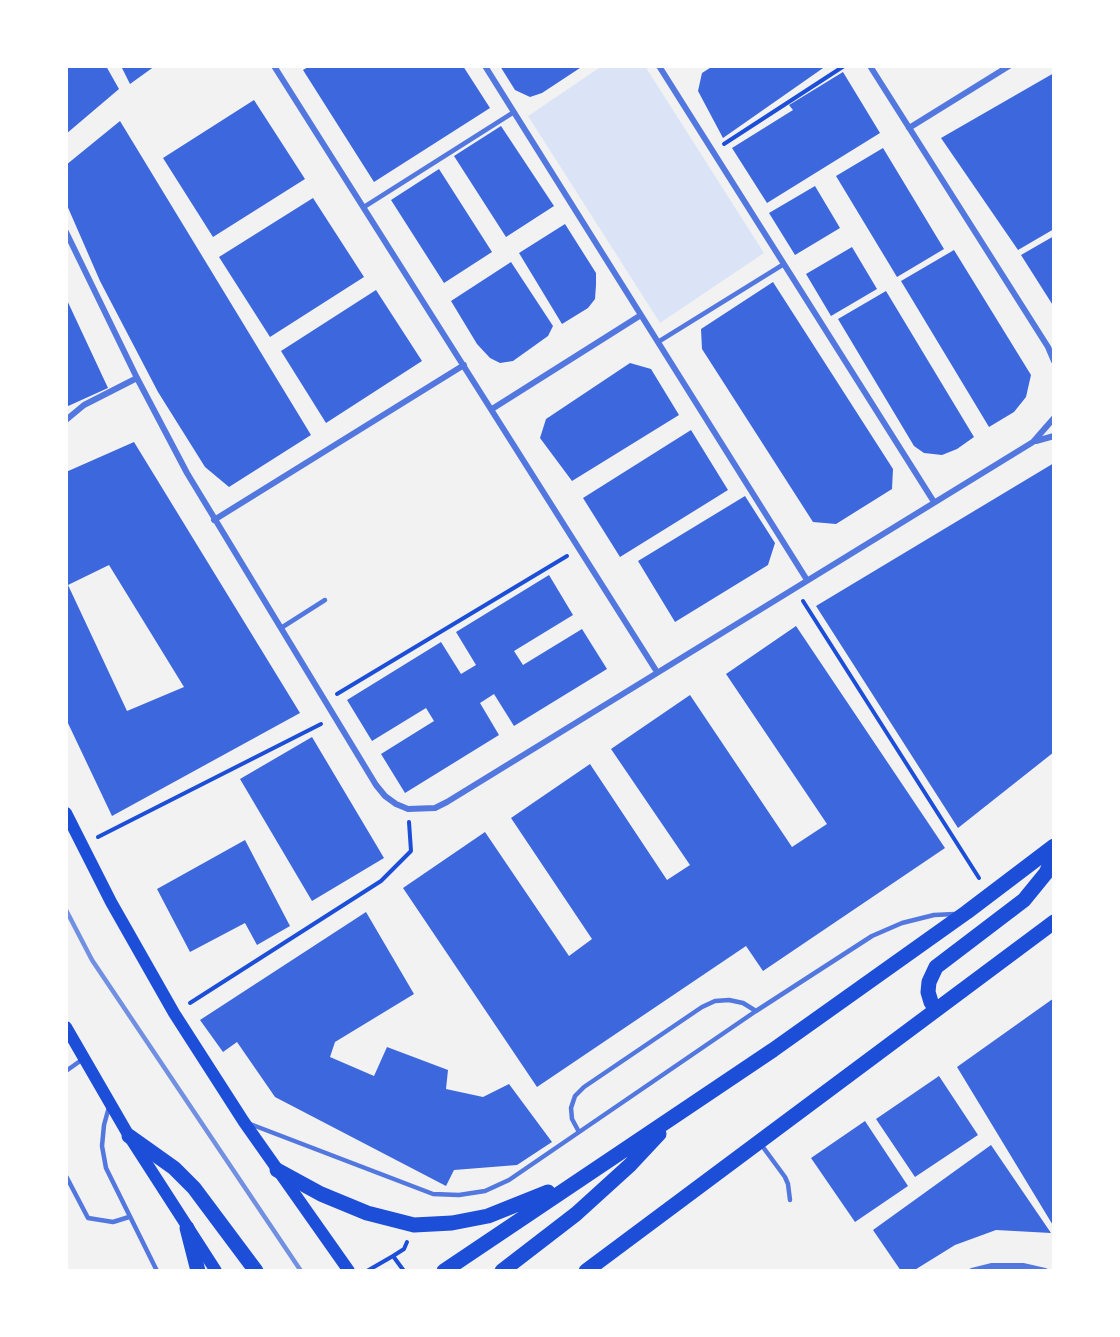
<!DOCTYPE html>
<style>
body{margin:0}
#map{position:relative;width:1120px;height:1337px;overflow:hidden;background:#f2f2f2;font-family:"IBM Plex Sans",sans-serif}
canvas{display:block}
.frame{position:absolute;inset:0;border:68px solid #fff;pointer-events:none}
</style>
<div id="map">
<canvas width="1120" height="1337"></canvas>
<div class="frame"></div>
</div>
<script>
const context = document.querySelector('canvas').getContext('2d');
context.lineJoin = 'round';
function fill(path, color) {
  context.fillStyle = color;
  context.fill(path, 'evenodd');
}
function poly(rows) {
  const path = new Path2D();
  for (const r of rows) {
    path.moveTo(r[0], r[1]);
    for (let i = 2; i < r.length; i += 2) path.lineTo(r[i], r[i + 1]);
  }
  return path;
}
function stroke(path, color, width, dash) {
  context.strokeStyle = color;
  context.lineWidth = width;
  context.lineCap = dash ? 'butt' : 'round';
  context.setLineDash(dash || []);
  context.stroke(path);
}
const green = poly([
 [602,66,645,66,764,253,660,323,528,116]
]);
const building = poly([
 [66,66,106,66,119,89,66,134],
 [121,66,155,66,130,84],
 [310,66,463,66,490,108,374,182,303,70],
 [500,66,583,66,542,93,530,97,515,90],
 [713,66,826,66,723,138,698,91,702,73],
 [843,72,880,133,767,203,732,148,793,110,789,105],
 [1054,73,1054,229,1018,250,941,138],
 [254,100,305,179,213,237,163,158],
 [120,121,311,435,229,487,205,467,158,392,100,281,66,203,66,165],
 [501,126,554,206,506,237,454,156],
 [883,148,944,249,897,277,836,176],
 [439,169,492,252,444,283,391,200],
 [815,186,840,228,795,255,769,213],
 [313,198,364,277,270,337,219,257],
 [565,224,596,273,596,285,595,299,588,308,562,324,519,253],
 [1054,236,1054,307,1021,255],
 [852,247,877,289,831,316,806,274],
 [954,250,1031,375,1026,397,1014,412,989,427,901,281],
 [511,262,553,326,548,336,513,361,500,363,490,358,477,344,451,301],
 [773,282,893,469,892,489,836,524,813,522,702,349,701,329],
 [376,290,422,361,326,423,281,351],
 [886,291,974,437,957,449,942,455,924,453,914,446,838,319],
 [66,298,108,388,66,407],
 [630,363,651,369,679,415,572,481,540,438,546,419],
 [691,430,728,490,620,557,583,498],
 [134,442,300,713,112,816,66,719,66,472],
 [109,565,184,687,127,711,68,585],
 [1054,463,1054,752,958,828,816,606],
 [745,496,775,543,768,565,675,622,638,561],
 [549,575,573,615,514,651,523,665,582,629,607,669,514,726,494,694,480,703,499,735,405,793,381,754,434,721,426,708,372,741,347,700,441,642,461,674,476,665,456,632],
 [796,626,945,848,763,971,746,946,537,1087,403,888,485,832,569,956,592,939,511,818,590,764,667,880,690,865,611,749,690,695,792,847,827,824,726,674],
 [312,737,384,858,312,901,240,779],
 [245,840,290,926,257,945,245,923,190,952,157,889],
 [366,912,414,994,335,1042,330,1057,374,1076,387,1047,448,1070,446,1089,483,1097,509,1084,552,1142,517,1165,454,1170,446,1186,275,1097,237,1042,223,1052,200,1020],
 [1054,998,1054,1227,957,1067],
 [939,1076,978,1135,915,1177,876,1119],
 [865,1121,908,1186,855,1222,811,1158],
 [991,1145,1051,1233,996,1230,955,1245,913,1271,901,1271,873,1230]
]);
const path = poly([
 [724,144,844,66],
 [803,601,979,878],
 [337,694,567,556],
 [98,837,321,724],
 [190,1003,381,881,411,851,409,822],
 [393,1256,404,1249,407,1242],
 [367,1271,393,1256,404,1271]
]);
const service = poly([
 [364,207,514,112],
 [658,342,784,264],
 [281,628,325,600],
 [66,1071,83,1059],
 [109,1107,104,1125,102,1146,106,1168,157,1271],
 [250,1124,433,1194,459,1195,485,1191,509,1180,756,1011,872,936,902,923,934,915,955,914],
 [579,1132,572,1119,571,1108,575,1096,584,1087,702,1007,715,1001,729,1000,743,1003,756,1011],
 [760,1143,785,1177,788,1184,790,1200],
 [66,1176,88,1218,113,1222,129,1217]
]);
const minor = poly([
 [274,66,657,672],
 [485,66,807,580],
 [659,66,934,502],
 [870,66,1048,347,1054,361],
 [909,128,1009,66],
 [66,232,137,378,187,473,376,785,385,796,396,804,408,809,435,808,447,802,1033,442,1054,418],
 [492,409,641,315],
 [66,420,84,405,137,378],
 [1036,441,1054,436],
 [214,520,464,365],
 [972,1271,992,1266,1023,1266,1045,1271]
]);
const secondary = poly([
 [66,813,111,902,174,1013,244,1122,349,1271],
 [66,1027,129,1136,216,1271]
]);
const primary = poly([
 [936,1010,931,1002,928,992,929,982,936,967,1024,900,1046,873,1054,856],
 [129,1136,174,1168,194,1188,256,1271],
 [277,1170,321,1194,367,1213,414,1225,452,1223,488,1216,548,1192],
 [187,1228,198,1271],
 [444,1271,773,1050,967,912,1054,846],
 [502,1271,576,1214,630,1165,659,1134],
 [586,1271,1054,922]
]);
const rail = poly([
 [66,910,92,960,301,1271]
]);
fill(green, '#dbe4f7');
fill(building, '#3d67dc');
stroke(path, '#1d4ed8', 4);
stroke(service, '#5277de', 4.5);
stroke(minor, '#5277de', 6);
stroke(secondary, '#1d4ed8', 12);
stroke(primary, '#1d4ed8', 15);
stroke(rail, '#7290e2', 4.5);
</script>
